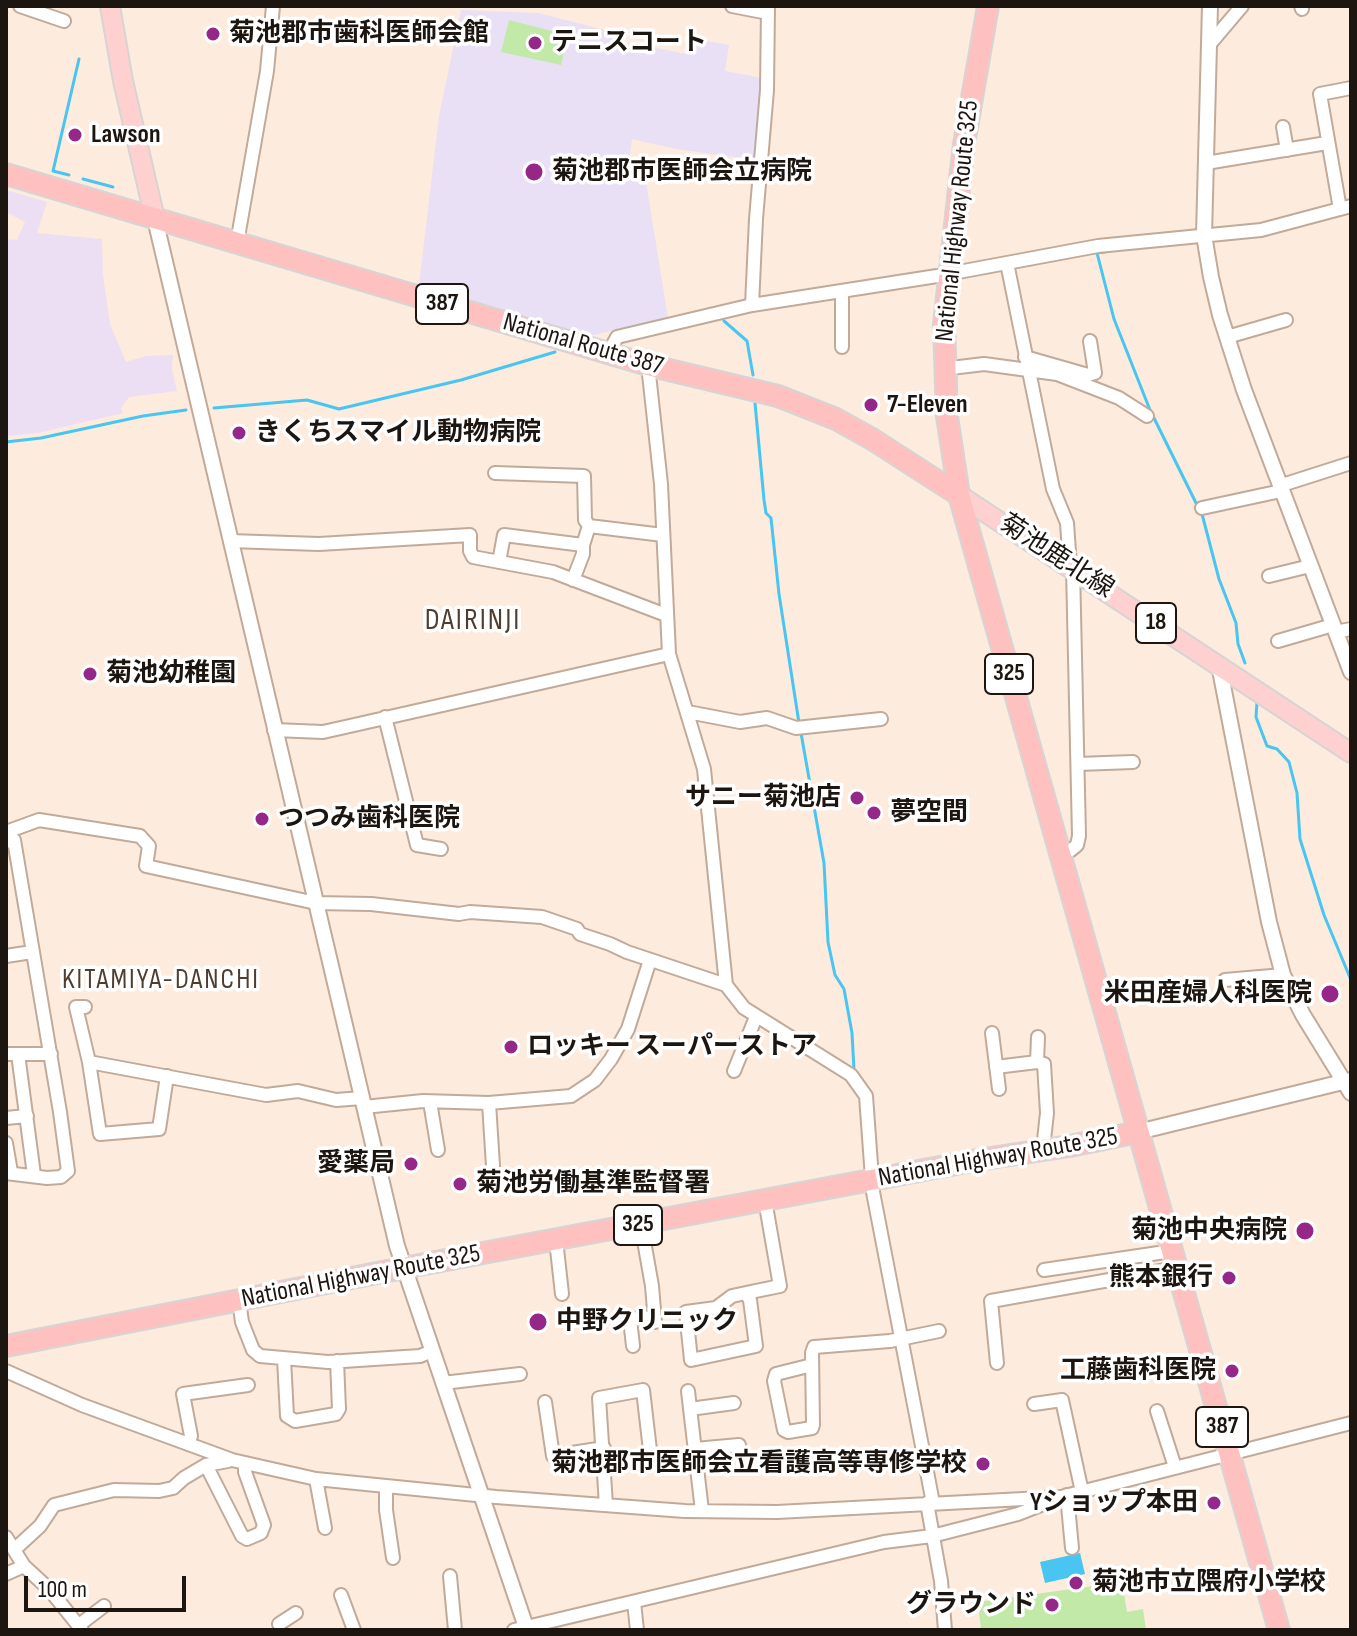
<!DOCTYPE html>
<meta charset="utf-8">
<style>
body{margin:0}
#map{position:relative;width:1357px;height:1636px;overflow:hidden;background:#fdebdd;font-family:"Sofia Sans Condensed",sans-serif}
canvas{display:block}
.frame{position:absolute;inset:0;border:8px solid #1d150f;pointer-events:none}
.scale{position:absolute;left:24px;top:1576px;width:162px;height:36px;box-sizing:border-box;border:4px solid #1d150f;border-top:0;padding-left:10px;font-size:24px;line-height:28px;white-space:nowrap;color:#1d150f;-webkit-text-stroke:6px #fff;paint-order:stroke}
</style>
<div id="map">
<canvas width="1357" height="1636"></canvas>
<div class="frame"></div>
<div class="scale">100 m</div>
</div>
<script>
const context = document.querySelector('canvas').getContext('2d');
context.lineJoin = 'round';
function fill(path, color) {
  context.fillStyle = color;
  context.fill(path, 'evenodd');
}
function poly(rows) {
  const path = new Path2D();
  for (const r of rows) {
    path.moveTo(r[0], r[1]);
    for (let i = 2; i < r.length; i += 2) path.lineTo(r[i], r[i + 1]);
  }
  return path;
}
function stroke(path, color, width, dash) {
  context.strokeStyle = color;
  context.lineWidth = width;
  context.lineCap = dash ? 'butt' : 'round';
  context.setLineDash(dash || []);
  context.stroke(path);
}
function drawText(font, color, halo, rows, align = 'center') {
  context.font = font + ' "Sofia Sans Condensed","Noto Sans JP",sans-serif';
  context.lineWidth = 7;
  context.setLineDash([]);
  context.textBaseline = 'middle';
  context.strokeStyle = halo;
  context.fillStyle = color;
  for (const [text, x, y, turn = 0] of rows) {
    context.save();
    context.translate(x, y);
    context.rotate((+turn || 0) * Math.PI / 180);
    context.textAlign = isNaN(turn) ? turn : align;
    if (halo) context.strokeText(text, 0, 0);
    context.fillText(text, 0, 0);
    context.restore();
  }
}
const commercial = poly([
 [6,190,47,202,37,233,102,239,103,275,110,324,126,362,146,356,173,355,172,370,177,391,129,397,121,408,123,413,38,433,6,436,6,239,17,240,25,222,6,212]
]);
const medical = poly([
 [461,10,538,13,621,34,620,41,687,54,691,38,729,45,725,71,762,78,755,160,676,149,632,139,628,170,645,176,668,318,589,336,419,285,439,116]
]);
const green = poly([
 [509,20,568,35,561,65,501,52],
 [1122,1582,1127,1612,1143,1609,1146,1630,981,1630,978,1602]
]);
const water = poly([
 [1080,1553,1085,1574,1045,1583,1040,1562]
]);
const stream = poly([
 [69,175,53,171,79,59],
 [83,179,113,187],
 [1110,251,1097,253,1114,319,1150,410,1198,507],
 [724,321,747,341,753,375],
 [755,403,764,500,766,513,771,518,779,594,799,723],
 [214,408,307,400,339,409,461,380,555,352],
 [6,442,41,438,143,416,186,410],
 [1202,514,1219,579,1236,623,1238,644,1245,663],
 [1257,702,1256,717,1267,746,1277,749,1289,762,1297,793,1300,839,1324,915,1351,980],
 [801,733,824,863,828,942,835,975,844,989,852,1033,854,1070]
]);
const minor = poly([
 [20,6,64,21],
 [732,6,768,13],
 [1301,6,1302,9],
 [1209,45,1242,6],
 [1283,127,1287,150],
 [1206,163,1327,143],
 [1340,209,1320,94,1351,88],
 [237,243,267,71,273,6],
 [1007,263,1053,489,1067,523,1070,566],
 [752,305,756,219,767,90,768,6],
 [1227,337,1286,320],
 [842,347,842,291],
 [608,354,617,337,752,305,937,276,1098,246,1261,230,1351,206],
 [1025,357,1088,375,1095,373,1090,341],
 [648,365,661,484,669,654,704,769,726,985,744,1008,851,1075,866,1096,873,1192,933,1503],
 [943,369,984,364,1057,374,1119,398,1147,416],
 [495,473,584,476,585,520,589,526,663,535],
 [1279,486,1351,463],
 [1202,508,1281,491],
 [230,541,319,544,470,535,470,551,473,557,553,572,666,615],
 [499,562,504,535,583,545],
 [1269,576,1310,566],
 [573,580,583,554,583,545,589,526],
 [1335,632,1351,629],
 [1278,641,1333,625],
 [688,712,740,722,767,718,796,728,881,719],
 [385,717,417,845,441,849],
 [274,730,323,732,669,654],
 [1078,764,1133,762],
 [6,832,39,820,140,836,149,846,146,866,316,903,371,904,459,914,470,912,542,917,577,929,580,934,610,944,627,952,726,985],
 [6,842,14,840,60,1112,68,1171,61,1177,47,1178,6,1173],
 [1061,853,1071,850,1077,845,1079,836,1073,568],
 [6,956,32,952],
 [1225,980,1283,975],
 [85,1007,76,1007,89,1062,266,1095,298,1091,336,1100,362,1098],
 [992,1033,999,1089],
 [6,1054,51,1054],
 [18,1054,34,1175],
 [89,1062,100,1134,159,1129,167,1076],
 [1037,1062,1038,1037],
 [996,1067,1037,1062,1044,1064,1047,1113,1043,1149],
 [734,1071,756,1017],
 [430,1102,438,1150],
 [489,1103,493,1166],
 [364,1107,423,1101,489,1103,571,1096,595,1080,611,1059,628,1029,650,960],
 [6,1118,27,1116],
 [6,1143,11,1172],
 [641,1224,652,1286,655,1322],
 [556,1240,562,1294],
 [1044,1270,1172,1251],
 [746,1293,750,1300,756,1346,691,1360,686,1312,716,1308,732,1296,746,1293,780,1286,765,1200],
 [239,1300,242,1322,253,1350,260,1356,328,1362,420,1356,432,1351],
 [633,1346,630,1319,655,1317],
 [284,1359,287,1416,295,1421,336,1414,339,1409,337,1361],
 [997,1363,991,1301,1177,1268],
 [812,1365,776,1374,774,1381,784,1430,788,1432,812,1428,813,1425,812,1353,814,1347,890,1341,939,1331],
 [6,1371,82,1405,232,1460,316,1479,496,1497,685,1511,777,1512,1061,1497],
 [443,1383,520,1374],
 [688,1391,702,1511],
 [545,1402,553,1456,604,1448],
 [1034,1404,1062,1400,1082,1492],
 [690,1409,734,1403],
 [1157,1411,1175,1467],
 [188,1444,191,1436,183,1394,248,1385],
 [695,1449,739,1445],
 [605,1460,651,1459,643,1390,599,1398,606,1505],
 [206,1465,242,1536,247,1539,261,1533,264,1525,245,1472,245,1463],
 [316,1479,325,1528],
 [386,1487,386,1510,393,1558],
 [1067,1495,1072,1548],
 [927,1503,941,1581,945,1630],
 [6,1537,24,1566,49,1589,82,1630],
 [15,1549,40,1526,54,1505,114,1490,159,1491,173,1488,184,1478,206,1465,228,1461],
 [6,1574,24,1566],
 [450,1576,455,1630],
 [341,1595,354,1630],
 [634,1602,637,1630],
 [279,1624,296,1613],
 [79,1625,104,1606],
 [514,1630,884,1542,932,1536,1018,1514,1061,1497,1351,1423]
]);
const tertiary = poly([
 [1210,6,1204,235,1211,277,1220,315,1244,390,1351,672],
 [155,219,397,1246,527,1630],
 [1219,665,1269,922,1283,975,1303,1015,1351,1093],
 [1138,1132,1351,1080]
]);
const primary = poly([
 [110,6,123,81,155,219],
 [959,495,1351,753]
]);
const trunk = poly([
 [988,6,964,144,944,324,947,416,959,495,1279,1630],
 [6,174,648,365,778,396,836,419,872,439,959,495],
 [6,1346,377,1273,977,1160,1070,1146,1138,1132]
]);
const markers = [
 [213,34,8,"#942788"],
 [535,43,8,"#942788"],
 [75,135,8,"#942788"],
 [534,172,10,"#942788"],
 [871,405,8,"#942788"],
 [239,433,8,"#942788"],
 [90,674,8,"#942788"],
 [857,798,8,"#942788"],
 [874,813,8,"#942788"],
 [262,819,8,"#942788"],
 [1330,994,10,"#942788"],
 [511,1047,8,"#942788"],
 [411,1164,8,"#942788"],
 [460,1184,8,"#942788"],
 [1305,1231,10,"#942788"],
 [1229,1278,8,"#942788"],
 [538,1322,10,"#942788"],
 [1232,1371,8,"#942788"],
 [983,1464,8,"#942788"],
 [1214,1503,8,"#942788"],
 [1076,1583,8,"#942788"],
 [1052,1605,8,"#942788"]
];
const shields = [
 [442,304,52],
 [1156,623,40],
 [1009,674,48],
 [638,1225,48],
 [1222,1427,52]
];
const shieldNames = [
 ["387",442,304],
 ["18",1156,623],
 ["325",1009,674],
 ["325",638,1225],
 ["387",1222,1427]
];
const poiNames = [
 ["菊池郡市歯科医師会館",229,34],
 ["テニスコート",551,43],
 ["Lawson",91,135],
 ["菊池郡市医師会立病院",552,172],
 ["7-Eleven",887,405],
 ["きくちスマイル動物病院",255,433],
 ["菊池幼稚園",106,674],
 ["サニー菊池店",841,798,"right"],
 ["夢空間",890,813],
 ["つつみ歯科医院",278,819],
 ["米田産婦人科医院",1312,994,"right"],
 ["ロッキー スーパーストア",527,1047],
 ["愛薬局",395,1164,"right"],
 ["菊池労働基準監督署",476,1184],
 ["菊池中央病院",1287,1231,"right"],
 ["熊本銀行",1213,1278,"right"],
 ["中野クリニック",556,1322],
 ["工藤歯科医院",1216,1371,"right"],
 ["菊池郡市医師会立看護高等専修学校",967,1464,"right"],
 ["Yショップ本田",1198,1503,"right"],
 ["菊池市立隈府小学校",1092,1583],
 ["グラウンド",1036,1605,"right"]
];
const streetNames = [
 ["National Highway Route 325",958,221,-84],
 ["National Route 387",583,345,16],
 ["菊池鹿北線",1056,557,33],
 ["National Highway Route 325",998,1158,-10],
 ["National Highway Route 325",361,1277,-11]
];
const neighbourhoodNames = [
 ["KITAMIYA-DANCHI",161,981]
];
const quarterNames = [
 ["DAIRINJI",473,621]
];
fill(commercial, '#ecdff3');
fill(medical, '#e9e0f6');
fill(green, '#c3e9a9');
fill(water, '#48c5f0');
stroke(stream, '#48c5f0', 3);
stroke(minor, '#c0ab9b', 16);
stroke(tertiary, '#c0ab9b', 18);
stroke(primary, '#d6d5d4', 22);
stroke(trunk, '#d6d5d4', 24);
stroke(minor, '#fff', 12);
stroke(tertiary, '#fff', 14);
stroke(primary, '#ffd0d0', 18);
stroke(trunk, '#ffc0c0', 20);
for (const [x, y, r, color] of markers) {
  const dot = new Path2D();
  dot.arc(x, y, r, 0, 2 * Math.PI);
  context.fillStyle = color;
  context.fill(dot);
  stroke(dot, '#fff', 3);
}
for (const [x, y, w] of shields) {
  const box = new Path2D();
  box.roundRect(x - w / 2, y - 20, w, 40, 6);
  context.fillStyle = '#fff';
  context.fill(box);
  stroke(box, '#1d150f', 2);
}
drawText('bold 24px', '#1d150f', null, shieldNames);
drawText('bold 26px', '#1d150f', '#fff', poiNames, 'left');
drawText('26px', '#1d150f', '#fff', streetNames);
context.letterSpacing = '2px';
drawText('28px', '#4f3d2f', '#fff', neighbourhoodNames);
context.letterSpacing = '0px';
context.letterSpacing = '2px';
drawText('30px', '#4f3d2f', '#fff', quarterNames);
context.letterSpacing = '0px';
</script>
